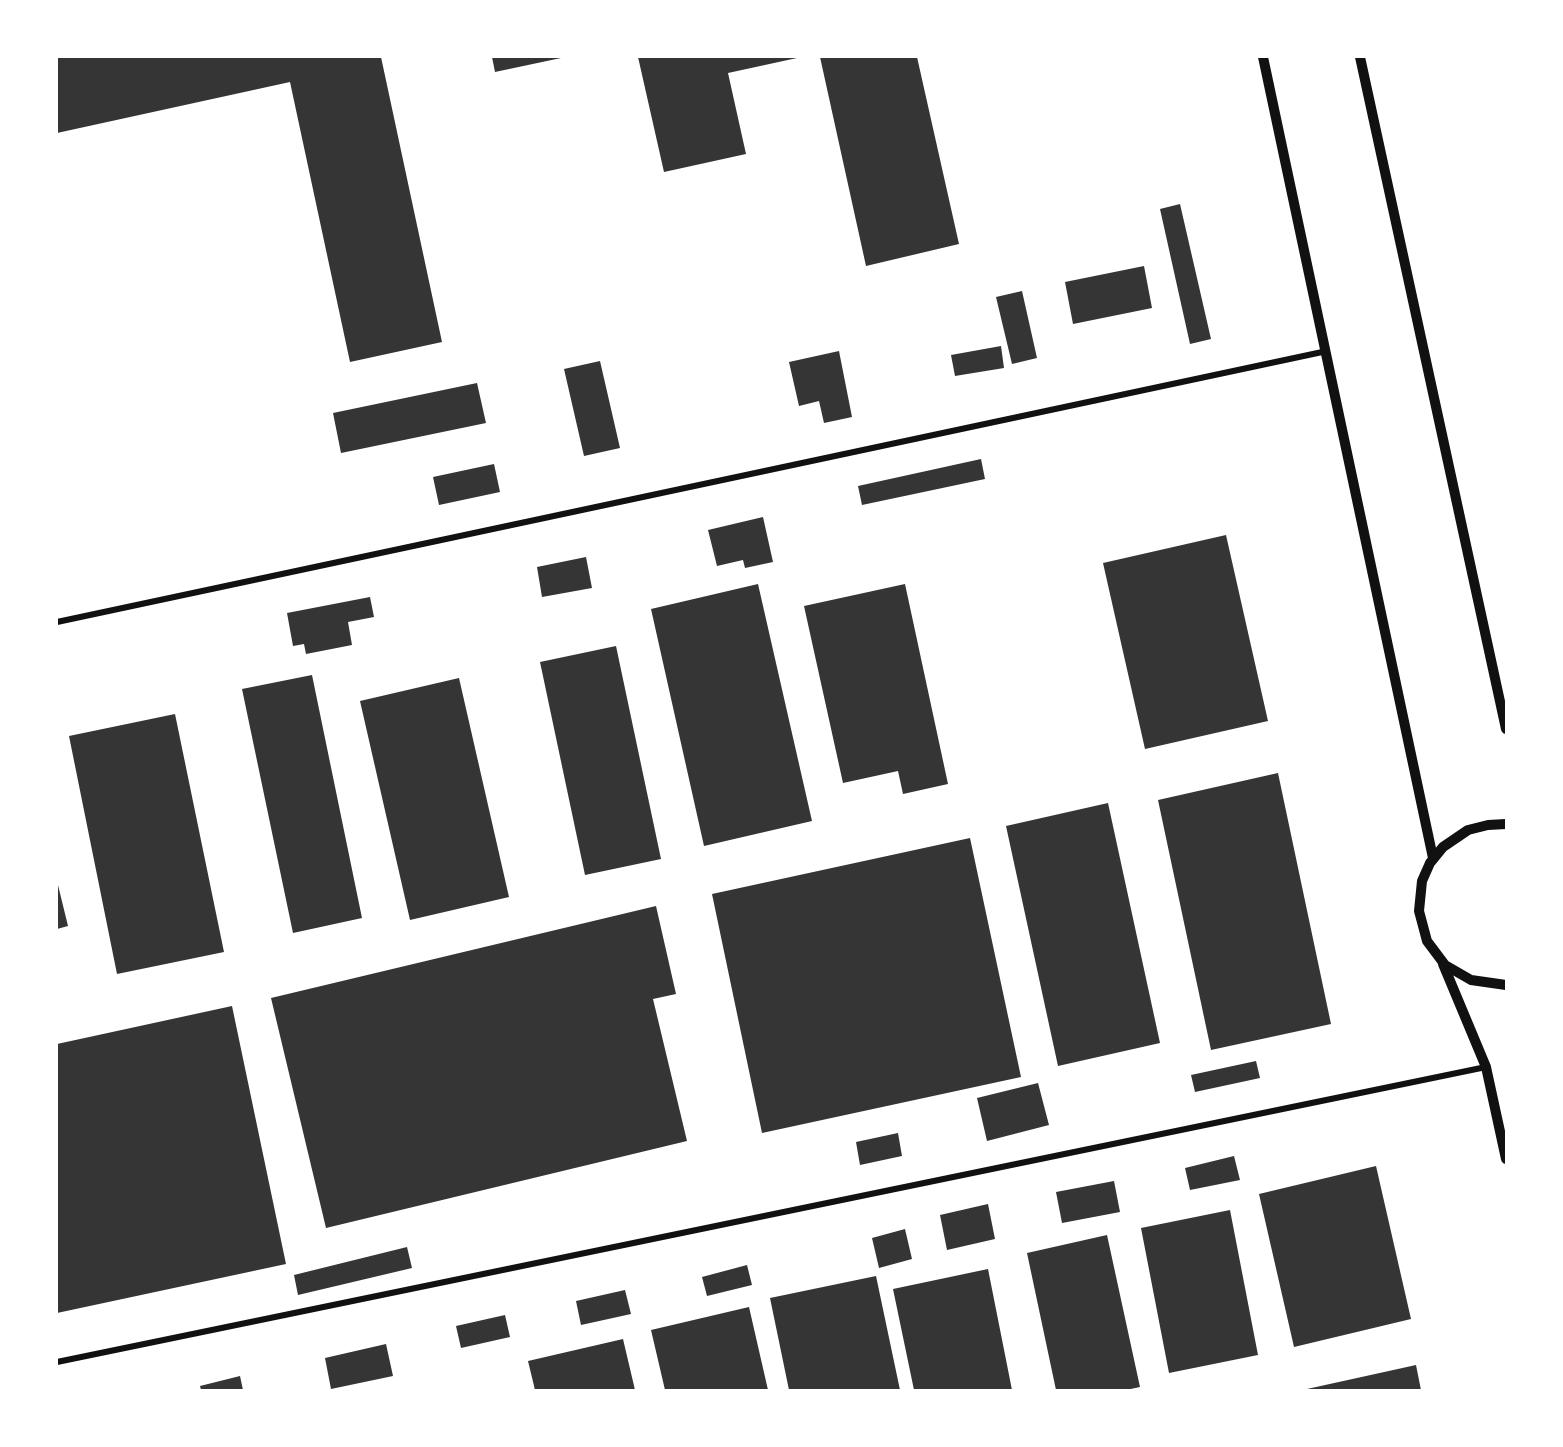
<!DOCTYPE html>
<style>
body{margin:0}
#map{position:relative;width:1563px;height:1447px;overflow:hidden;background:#fff;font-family:Arial,sans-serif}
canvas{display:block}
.frame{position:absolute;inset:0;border:58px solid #fff;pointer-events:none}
</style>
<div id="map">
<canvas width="1563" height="1447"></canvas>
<div class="frame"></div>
</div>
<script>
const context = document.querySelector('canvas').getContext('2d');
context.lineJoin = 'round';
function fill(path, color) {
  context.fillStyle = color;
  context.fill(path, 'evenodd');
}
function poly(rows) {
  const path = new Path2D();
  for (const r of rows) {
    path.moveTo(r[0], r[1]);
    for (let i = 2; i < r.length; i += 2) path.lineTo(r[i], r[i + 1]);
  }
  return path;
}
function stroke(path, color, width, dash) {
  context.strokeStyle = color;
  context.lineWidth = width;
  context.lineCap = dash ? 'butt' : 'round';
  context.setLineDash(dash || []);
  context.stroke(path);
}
const building = poly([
 [57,57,381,57,442,342,350,362,290,82,57,133],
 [492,57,561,57,561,58,495,72],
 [638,57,797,57,797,58,728,73,746,154,664,172],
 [820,57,917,57,959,244,866,266],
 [1180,204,1211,339,1190,344,1160,209],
 [1144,266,1152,308,1073,324,1065,282],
 [1022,291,1037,358,1012,364,996,297],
 [1001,346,1004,368,955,376,951,355],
 [839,351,852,417,824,423,819,401,799,406,789,362],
 [600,361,620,448,584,456,564,369],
 [477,383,486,423,341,453,333,413],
 [981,459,985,479,862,505,858,486],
 [494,464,500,492,439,505,433,477],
 [763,517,773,562,745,568,743,560,717,566,708,530],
 [1226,535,1268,721,1145,749,1103,563],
 [586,557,592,588,542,597,537,567],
 [758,584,812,821,704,846,651,609],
 [905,584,948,784,903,794,898,771,843,783,804,606],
 [370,597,374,617,348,622,352,645,306,654,304,644,293,646,287,613],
 [616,646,661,859,585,875,540,662],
 [312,675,362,918,293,933,242,689],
 [459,678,509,897,410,920,360,701],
 [175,714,224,952,117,974,69,736],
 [1278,773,1331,1024,1211,1050,1158,800],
 [1108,803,1160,1043,1058,1066,1006,826],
 [970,838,1021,1077,762,1133,712,894],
 [57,881,68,926,57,929],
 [656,906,676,994,653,999,687,1141,326,1228,271,998],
 [232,1006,286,1264,57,1313,57,1044],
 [1256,1061,1260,1078,1195,1092,1191,1075],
 [1038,1083,1049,1125,987,1141,977,1098],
 [898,1133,902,1156,860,1165,856,1142],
 [1234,1156,1240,1180,1190,1190,1185,1168],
 [1376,1166,1411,1319,1294,1347,1259,1194],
 [1114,1181,1120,1212,1062,1223,1056,1192],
 [988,1204,995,1239,947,1250,940,1215],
 [1230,1210,1258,1355,1169,1373,1141,1228],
 [905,1229,912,1259,879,1268,872,1238],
 [1107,1235,1140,1387,1126,1390,1056,1390,1027,1253],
 [407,1247,412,1268,298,1295,294,1275],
 [747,1265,752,1285,707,1296,702,1277],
 [988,1269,1012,1390,914,1390,893,1289],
 [876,1276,900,1390,789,1390,770,1298],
 [625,1290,631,1314,581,1325,576,1301],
 [749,1307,768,1390,665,1390,651,1330],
 [505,1315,510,1337,461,1348,456,1326],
 [623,1339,635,1390,535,1390,528,1361],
 [386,1344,393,1376,331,1389,325,1358],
 [1416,1365,1421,1390,1307,1390,1307,1389],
 [240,1376,243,1390,201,1390,200,1386]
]);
const minor = poly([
 [57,622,1327,351],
 [57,1362,1486,1067]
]);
const tertiary = poly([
 [1263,57,1433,858],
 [1360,57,1506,729],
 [1506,824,1488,825,1468,830,1443,847,1430,863,1422,881,1419,911,1427,941,1445,965,1471,980,1506,985],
 [1443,964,1486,1067,1506,1159]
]);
fill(building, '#353535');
stroke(minor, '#111', 6);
stroke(tertiary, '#111', 10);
</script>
